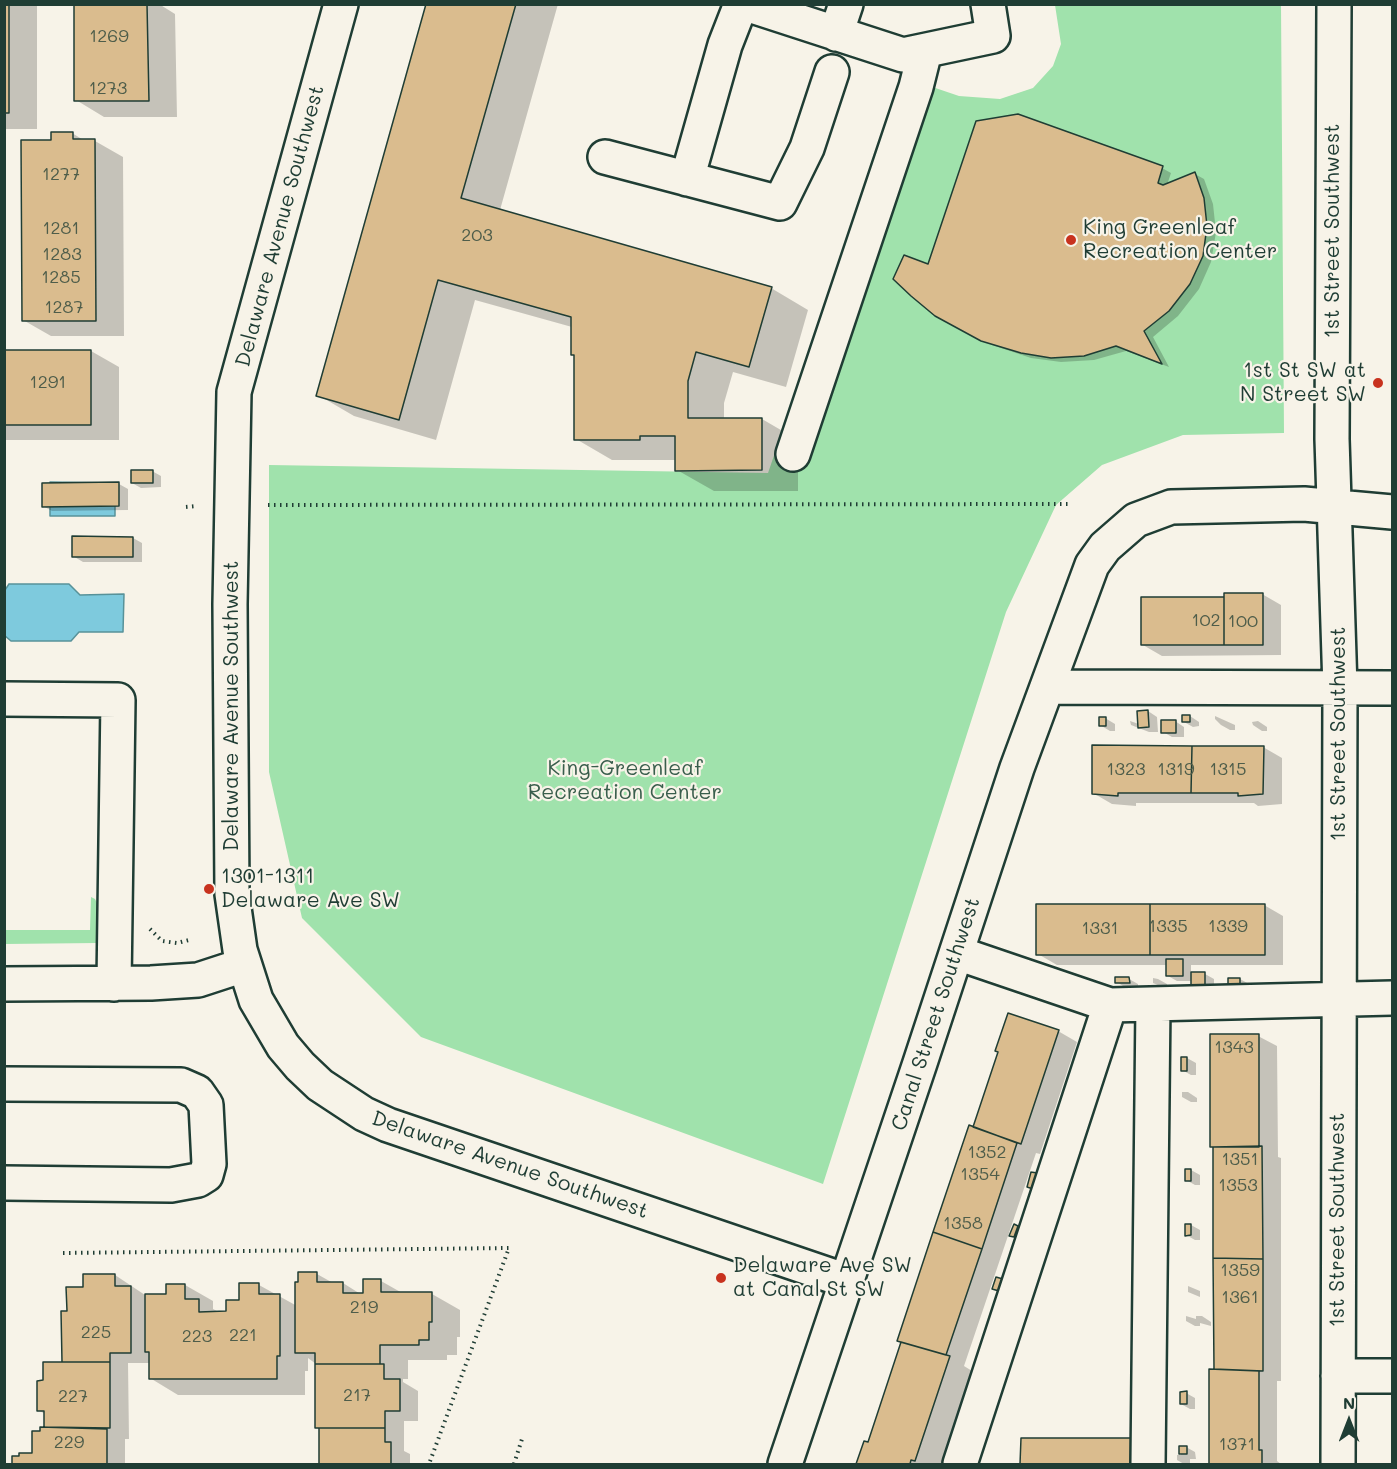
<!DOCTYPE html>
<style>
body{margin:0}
#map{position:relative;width:1397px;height:1469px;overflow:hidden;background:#f7f3e8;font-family:Mali,sans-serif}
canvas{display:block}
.frame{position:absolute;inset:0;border:6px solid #1f3d34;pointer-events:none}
.north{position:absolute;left:1319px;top:1391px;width:60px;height:60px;-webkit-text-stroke:4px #f7f3e8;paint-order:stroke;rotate:0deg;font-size:16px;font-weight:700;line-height:24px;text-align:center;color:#1f3d34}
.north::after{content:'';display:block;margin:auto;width:21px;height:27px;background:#1f3d34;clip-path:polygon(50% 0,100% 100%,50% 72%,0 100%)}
</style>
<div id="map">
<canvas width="1397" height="1469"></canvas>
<div class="frame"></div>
<div class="north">N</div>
</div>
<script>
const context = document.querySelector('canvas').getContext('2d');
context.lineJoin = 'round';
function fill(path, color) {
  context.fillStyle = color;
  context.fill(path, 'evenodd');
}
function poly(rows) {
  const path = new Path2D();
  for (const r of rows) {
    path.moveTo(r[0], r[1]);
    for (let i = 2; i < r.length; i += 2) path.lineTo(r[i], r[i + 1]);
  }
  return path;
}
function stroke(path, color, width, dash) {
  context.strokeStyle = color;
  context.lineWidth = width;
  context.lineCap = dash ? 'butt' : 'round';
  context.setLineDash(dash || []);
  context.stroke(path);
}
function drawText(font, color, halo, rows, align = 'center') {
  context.font = font + ' Mali,sans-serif';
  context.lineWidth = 4.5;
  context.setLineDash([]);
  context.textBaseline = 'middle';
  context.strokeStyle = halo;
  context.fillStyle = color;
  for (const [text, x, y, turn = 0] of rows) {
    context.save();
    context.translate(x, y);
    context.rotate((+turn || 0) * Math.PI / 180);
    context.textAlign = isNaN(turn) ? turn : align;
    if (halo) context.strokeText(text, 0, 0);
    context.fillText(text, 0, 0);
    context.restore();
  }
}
const green = poly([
 [1055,5,1281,5,1284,433,1183,435,1102,465,1056,505,1006,612,823,1184,421,1037,302,918,269,772,269,465,768,473,903,77,959,96,1000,99,1033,88,1053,66,1061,44],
 [91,897,95,899,97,903,97,943,5,944,5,930,90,930]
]);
const water = poly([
 [50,482,115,483,115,516,50,516,50,482],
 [9,584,69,584,80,595,124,594,123,632,79,632,71,641,11,641,4,635,5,590,9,584]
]);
const shadow = poly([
 [4,4,37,4,37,129,4,129],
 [76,4,159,4,175,14,177,117,104,117,76,100],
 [428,4,558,4,500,210,771,288,808,310,786,387,733,372,724,403,724,419,762,419,798,440,798,491,714,491,677,470,677,460,612,460,576,439,576,356,572,327,475,300,436,440,354,416,318,395],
 [72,133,85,141,95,141,123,157,124,336,51,336,23,320,53,141],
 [1162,168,1171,173,1167,185,1195,174,1204,179,1213,204,1216,232,1211,262,1199,289,1178,316,1153,337,1169,367,1126,351,1094,360,1061,362,1031,358,992,345,936,315,929,266],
 [4,351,91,351,119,367,119,440,4,440],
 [152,471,161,476,161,487,141,488,132,483],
 [119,484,128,489,128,510,52,511,43,506],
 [133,538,142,543,142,562,83,562,73,556],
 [1262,594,1281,605,1281,655,1162,656,1143,645,1226,598],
 [1148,711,1157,717,1158,732,1149,732,1131,725,1130,721,1139,724],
 [1190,716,1199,722,1199,726,1193,727,1184,722],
 [1215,716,1235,725,1235,730,1230,730,1221,725,1215,719],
 [1105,718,1115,724,1115,731,1110,731,1100,725],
 [1175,721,1184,727,1184,737,1172,737,1163,732],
 [1258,721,1267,727,1267,731,1262,731,1253,725,1252,722],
 [1263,747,1282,758,1282,804,1258,806,1254,803,1136,803,1136,806,1112,804,1093,793],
 [1264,905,1283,916,1283,965,1191,965,1191,974,1205,974,1214,979,1214,993,1193,981,1177,981,1168,976,1168,965,1057,965,1038,954],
 [1153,978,1158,979,1167,984,1167,989,1153,983],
 [1129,979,1138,984,1138,987,1126,988,1117,982],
 [1240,979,1249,984,1249,988,1239,988,1230,983],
 [1058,1031,1077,1042,1040,1154,1036,1153,964,1366,977,1374,947,1464,858,1464,865,1443,869,1444,974,1128],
 [1258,1036,1277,1046,1278,1157,1281,1158,1281,1381,1277,1381,1277,1461,1281,1464,1211,1464,1210,1370,1215,1370,1215,1148],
 [1187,1058,1196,1063,1196,1075,1191,1075,1182,1070],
 [1182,1092,1188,1092,1197,1098,1197,1102,1191,1102,1182,1097],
 [1191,1170,1200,1175,1200,1185,1195,1185,1186,1180],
 [1191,1225,1200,1230,1200,1240,1195,1240,1186,1235,1186,1226],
 [1015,1226,1027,1233,1020,1241,1011,1235],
 [317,1274,333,1283,343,1283,362,1295,365,1295,365,1281,381,1281,404,1294,432,1294,460,1310,460,1337,457,1337,457,1355,447,1355,447,1360,408,1360,408,1379,403,1379,403,1382,418,1391,418,1421,404,1421,404,1451,410,1454,410,1464,320,1464,320,1430,316,1427,316,1364,308,1358,308,1371,305,1371,305,1395,178,1395,150,1378,150,1363,128,1363,129,1439,125,1439,125,1464,13,1464,13,1457,34,1454,41,1432,45,1428,45,1414,38,1410,45,1381,63,1363,68,1312,84,1288,115,1275,145,1295,167,1295,185,1285,213,1301,213,1309,221,1313,228,1313,259,1285,297,1306],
 [1188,1286,1200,1291,1200,1297,1188,1292],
 [1186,1316,1196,1319,1196,1316,1202,1316,1211,1322,1211,1326,1200,1323,1200,1326,1195,1326,1186,1321],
 [1186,1393,1195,1398,1195,1409,1190,1409,1181,1404],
 [1022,1439,1154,1464,1022,1464],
 [1181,1447,1186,1447,1195,1452,1196,1459,1190,1459,1190,1464,1184,1464,1177,1460,1177,1455,1181,1455]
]);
const building = poly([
 [4,4,9,4,9,113,4,113,4,4],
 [74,4,147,4,149,101,74,101,74,4],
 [426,4,516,4,461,198,772,287,749,367,696,352,688,381,688,418,762,418,762,470,675,471,675,436,640,436,640,440,574,440,574,355,571,355,571,317,438,280,399,420,316,396,426,4],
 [1018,114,1163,166,1158,183,1163,185,1195,172,1204,198,1207,226,1203,256,1190,284,1169,311,1144,331,1162,364,1116,346,1084,356,1051,358,1021,353,981,341,935,316,911,296,893,279,904,255,928,264,976,121,1018,114],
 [51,132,73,132,73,139,95,139,96,321,22,321,21,140,51,140,51,132],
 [4,350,91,350,91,425,4,425,4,350],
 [131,470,153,470,153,483,131,483,131,470],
 [119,482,119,506,42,507,42,483,119,482],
 [72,536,133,537,133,557,72,557,72,536],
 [1224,593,1263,593,1263,645,1224,645,1224,593],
 [1141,597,1224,597,1224,645,1141,645,1141,597],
 [1148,710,1149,727,1138,728,1137,711,1148,710],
 [1182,715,1190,715,1190,722,1182,722,1182,715],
 [1099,717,1106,717,1106,726,1099,726,1099,717],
 [1161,720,1176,720,1176,733,1161,733,1161,720],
 [1092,745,1192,746,1191,793,1118,793,1118,796,1092,794,1092,745],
 [1192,746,1264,746,1263,794,1238,796,1238,793,1191,793,1192,746],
 [1036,904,1150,904,1150,955,1036,955,1036,904],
 [1150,904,1265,904,1265,955,1150,955,1150,904],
 [1166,959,1183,959,1183,976,1166,976,1166,959],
 [1191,972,1205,972,1205,988,1191,988,1191,972],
 [1115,977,1129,977,1130,983,1115,983,1115,977],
 [1228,978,1240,978,1240,984,1228,984,1228,978],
 [1008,1013,1059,1030,1021,1144,973,1127,998,1052,995,1051,1008,1013],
 [1210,1034,1259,1034,1259,1147,1210,1147,1210,1034],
 [1181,1057,1187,1057,1187,1071,1181,1071,1181,1057],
 [969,1125,1017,1143,982,1249,933,1232,969,1125],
 [1262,1146,1263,1259,1213,1258,1213,1147,1262,1146],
 [1185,1169,1191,1169,1191,1181,1185,1181,1185,1169],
 [1031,1172,1037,1173,1033,1189,1027,1187,1031,1172],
 [1014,1224,1018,1226,1014,1237,1009,1236,1014,1224],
 [1185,1224,1191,1224,1191,1235,1185,1236,1185,1224],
 [933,1232,982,1249,946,1355,897,1341,933,1232],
 [1213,1258,1263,1259,1263,1371,1214,1369,1213,1258],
 [298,1272,317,1272,317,1282,343,1282,343,1293,363,1293,363,1279,381,1279,381,1292,432,1292,432,1322,429,1322,429,1340,419,1340,419,1345,380,1345,380,1364,315,1364,315,1353,295,1353,295,1282,298,1282,298,1272],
 [83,1274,115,1274,115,1286,131,1286,131,1353,110,1353,110,1362,62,1362,61,1311,67,1311,66,1287,83,1287,83,1274],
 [996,1277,1003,1279,999,1291,992,1289,996,1277],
 [239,1283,259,1283,259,1294,280,1294,280,1356,277,1356,277,1379,149,1379,149,1352,145,1352,145,1294,166,1294,166,1284,185,1284,185,1299,199,1299,199,1312,226,1311,226,1300,239,1300,239,1283],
 [901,1342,950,1356,915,1461,911,1460,910,1464,856,1464,864,1441,868,1442,901,1342],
 [43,1362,110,1362,110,1428,44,1427,44,1411,37,1411,37,1381,43,1380,43,1362],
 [315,1364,384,1364,384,1379,400,1379,400,1411,385,1411,385,1428,315,1428,315,1364],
 [1209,1369,1259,1371,1259,1450,1262,1450,1262,1464,1209,1464,1209,1369],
 [1187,1391,1187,1404,1180,1404,1180,1392,1187,1391],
 [40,1427,107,1429,107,1464,12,1464,12,1456,19,1456,19,1453,32,1453,32,1431,40,1431,40,1427],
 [319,1428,385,1428,385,1442,391,1442,391,1464,319,1464,319,1428],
 [1021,1438,1136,1438,1136,1464,1020,1464,1021,1438],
 [1179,1446,1187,1446,1187,1454,1179,1454,1179,1446]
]);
const path = poly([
 [268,505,1068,504],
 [186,507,197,506],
 [150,929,162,941,177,943,189,940],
 [63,1253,509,1248,429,1464],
 [514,1464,522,1439]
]);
const minor = poly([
 [341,4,234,392,230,604,232,894,240,950,256,1000,283,1046,300,1066,320,1085,364,1114,388,1125,847,1281],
 [746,4,903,55,993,36,988,4],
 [1334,4,1332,439,1340,688,1338,1464],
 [836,34,846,4],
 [605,157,780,203,807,148,832,72],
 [687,179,725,45,741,4],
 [793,454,916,87,925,51],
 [1047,687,1392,688],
 [4,699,118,700,114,984],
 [957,953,1110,1005,1392,998],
 [4,984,151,983,198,980,244,965],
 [4,1084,181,1085,197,1092,206,1105,209,1164,206,1175,198,1180,171,1185,4,1183],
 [1338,1376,1392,1376],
 [785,1464,920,1063,1017,768,1092,565,1105,547,1136,520,1171,507,1304,504,1392,512],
 [960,1464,1110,1005],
 [1148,1464,1153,1004]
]);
const markers = [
 [1071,240,6,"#c8321e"],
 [1378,383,6,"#c8321e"],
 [209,889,6,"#c8321e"],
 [721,1278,6,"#c8321e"]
];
const numberNames = [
 ["1269",109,36],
 ["1273",108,88],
 ["1277",61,174],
 ["1281",61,228],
 ["203",477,235],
 ["1283",62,254],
 ["1285",61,277],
 ["1287",64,307],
 ["1291",48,382],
 ["102",1206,620],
 ["100",1243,621],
 ["1323",1126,769],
 ["1319",1176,769],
 ["1315",1228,769],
 ["1335",1168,926],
 ["1339",1228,926],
 ["1331",1100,928],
 ["1343",1234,1047],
 ["1352",987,1152],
 ["1351",1240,1159],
 ["1354",980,1174],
 ["1353",1238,1185],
 ["1358",963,1223],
 ["1359",1240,1270],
 ["1361",1240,1297],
 ["219",364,1307],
 ["225",96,1332],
 ["221",243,1335],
 ["223",197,1336],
 ["217",357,1395],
 ["227",73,1396],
 ["229",69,1442],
 ["1371",1237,1444]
];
const streetNames = [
 ["Delaware Avenue Southwest",280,226,-75],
 ["1st Street Southwest",1333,231,-90],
 ["Delaware Avenue Southwest",232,706,-90],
 ["1st Street Southwest",1339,734,-90],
 ["Canal Street Southwest",936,1014,-72],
 ["Delaware Avenue Southwest",510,1165,19],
 ["1st Street Southwest",1338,1220,-90]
];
const poiNames = [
 ["King Greenleaf",1083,228],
 ["Recreation Center",1083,252],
 ["1st St SW at",1366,371,"right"],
 ["N Street SW",1366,395,"right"],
 ["1301-1311",221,877],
 ["Delaware Ave SW",221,901],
 ["Delaware Ave SW",733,1266],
 ["at Canal St SW",733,1290]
];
const parkNames = [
 ["King-Greenleaf",625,769],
 ["Recreation Center",625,793]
];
fill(green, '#a0e2ac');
fill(water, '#7ecadd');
stroke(water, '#589299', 1.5);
fill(shadow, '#0003');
fill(building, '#dabc8e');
stroke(building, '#1f3d34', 1.5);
stroke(minor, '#1f3d34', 38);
stroke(path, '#1f3d34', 4, [1.5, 4.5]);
stroke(minor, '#f7f3e8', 33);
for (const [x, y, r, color] of markers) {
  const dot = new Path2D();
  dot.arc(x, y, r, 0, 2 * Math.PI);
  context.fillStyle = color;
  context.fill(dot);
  stroke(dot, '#f7f3e8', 2);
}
drawText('18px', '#4e5d4a', null, numberNames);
drawText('21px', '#1f3d34', '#f7f3e8', streetNames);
drawText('21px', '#1f3d34', '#f7f3e8', poiNames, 'left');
drawText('21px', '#395e4c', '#f7f3e8', parkNames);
</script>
